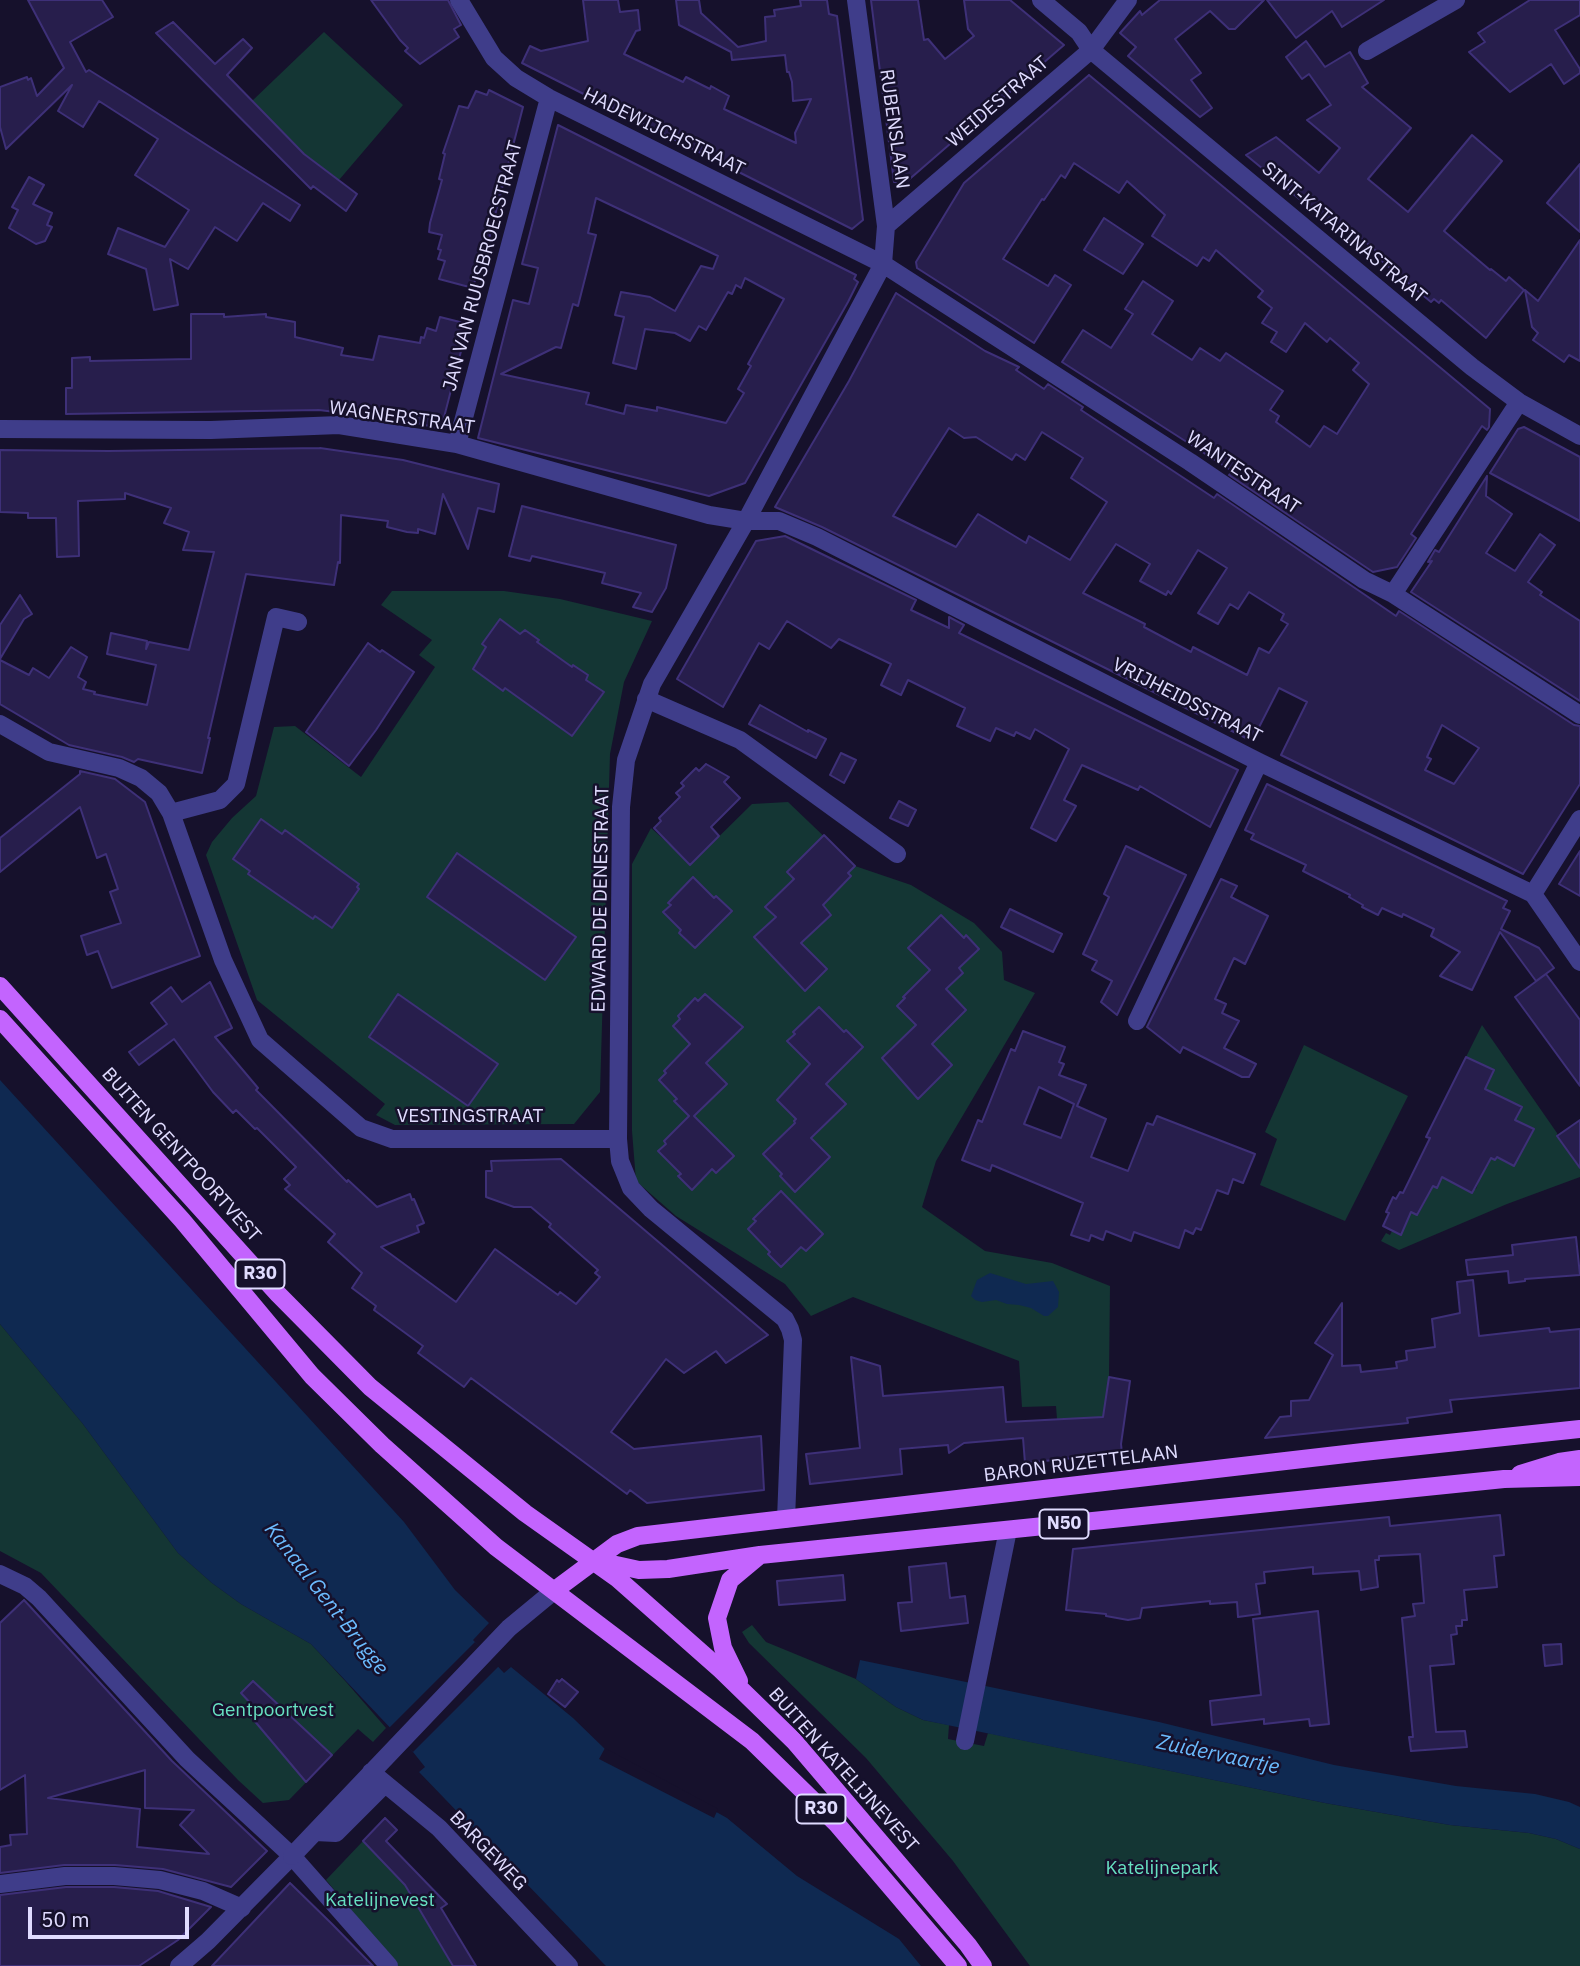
<!DOCTYPE html>
<style>
body{margin:0}
#map{position:relative;width:1580px;height:1966px;overflow:hidden;background:#16112c;font-family:"IBM Plex Sans",sans-serif}
canvas{display:block}
.scale{position:absolute;left:28px;top:1907px;width:161px;height:32px;box-sizing:border-box;border:4px solid #e0dcff;border-top:0;padding-left:9px;font-size:21px;line-height:24px;white-space:nowrap;color:#e0dcff;-webkit-text-stroke:5px #16112c;paint-order:stroke}
</style>
<div id="map">
<canvas width="1580" height="1966"></canvas>
<div class="scale">50 m</div>
</div>
<script>
const context = document.querySelector('canvas').getContext('2d');
context.lineJoin = 'round';
function fill(path, color) {
  context.fillStyle = color;
  context.fill(path, 'evenodd');
}
function poly(rows) {
  const path = new Path2D();
  for (const r of rows) {
    path.moveTo(r[0], r[1]);
    for (let i = 2; i < r.length; i += 2) path.lineTo(r[i], r[i + 1]);
  }
  return path;
}
function stroke(path, color, width, dash) {
  context.strokeStyle = color;
  context.lineWidth = width;
  context.lineCap = dash ? 'butt' : 'round';
  context.setLineDash(dash || []);
  context.stroke(path);
}
function drawText(font, color, halo, rows, align = 'center') {
  context.font = font + ' "IBM Plex Sans",sans-serif';
  context.lineWidth = 5;
  context.setLineDash([]);
  context.textBaseline = 'middle';
  context.strokeStyle = halo;
  context.fillStyle = color;
  for (const [text, x, y, turn = 0] of rows) {
    context.save();
    context.translate(x, y);
    context.rotate((+turn || 0) * Math.PI / 180);
    context.textAlign = isNaN(turn) ? turn : align;
    if (halo) context.strokeText(text, 0, 0);
    context.fillText(text, 0, 0);
    context.restore();
  }
}
const green = poly([
 [324,32,403,105,339,180,304,154,252,101],
 [392,591,504,591,560,599,652,621,624,682,610,754,600,1092,574,1124,395,1125,376,1115,385,1104,257,1000,206,855,212,842,232,818,256,796,274,727,295,726,361,777,435,667,419,655,432,640,381,605],
 [788,802,855,866,911,885,974,923,1002,952,1004,980,1035,993,936,1161,922,1207,985,1251,1052,1263,1110,1286,1109,1377,1103,1417,1057,1419,1056,1406,1022,1407,1019,1361,853,1297,811,1316,785,1284,676,1216,636,1181,632,1131,632,864,651,828,691,864,752,804],
 [1482,1025,1557,1133,1557,1136,1580,1168,1580,1177,1507,1204,1399,1250,1381,1241,1386,1233,1390,1235,1392,1231,1401,1235,1411,1212,1418,1215,1433,1186,1437,1188,1444,1174,1476,1189,1488,1157,1495,1160,1497,1157,1515,1165,1532,1128,1515,1120,1521,1107,1485,1089,1493,1070,1466,1057],
 [1304,1045,1408,1096,1345,1221,1260,1185,1277,1139,1265,1132],
 [0,1324,83,1424,178,1553,212,1583,241,1604,311,1644,347,1683,386,1728,373,1742,358,1729,289,1800,263,1803,238,1780,41,1573,0,1551],
 [752,1625,766,1642,856,1679,896,1707,923,1720,949,1725,948,1739,984,1746,988,1733,1325,1803,1450,1825,1529,1833,1556,1839,1580,1849,1580,1966,1030,1966,953,1861,866,1758,749,1643,742,1632],
 [363,1841,405,1885,452,1966,398,1966,326,1880]
]);
const water = poly([
 [0,1080,404,1522,455,1590,489,1623,473,1640,504,1673,511,1667,573,1718,607,1751,727,1818,797,1876,899,1939,921,1966,606,1966,601,1961,419,1772,425,1767,413,1752,311,1644,241,1604,212,1583,178,1553,83,1424,0,1324],
 [990,1273,1026,1284,1053,1281,1059,1292,1058,1307,1048,1316,1044,1316,1031,1308,1019,1305,1007,1304,996,1300,982,1302,975,1300,971,1296,977,1280],
 [860,1660,1159,1722,1334,1765,1456,1786,1535,1794,1569,1802,1580,1807,1580,1849,1556,1839,1529,1833,1450,1825,1325,1803,923,1720,896,1707,856,1679]
]);
const pier = poly([
 [475,1642,499,1666,413,1752,389,1728],
 [605,1748,718,1809,714,1818,599,1759]
]);
const building = poly([
 [28,0,102,0,113,17,70,42,86,72,89,70,129,95,300,205,290,221,263,203,237,241,215,227,188,269,170,259,178,305,154,310,146,269,108,254,118,228,165,247,189,210,135,175,158,139,99,101,83,127,58,111,72,85,6,149,0,127,0,87,27,77,28,80,31,78,37,96,64,68,28,0],
 [371,0,448,0,461,25,454,29,459,37,420,64,405,51,408,48,400,40,371,0],
 [583,0,618,0,620,12,638,10,640,30,636,31,624,54,683,82,686,77,710,89,711,86,729,96,724,109,796,143,795,133,811,99,793,101,792,82,789,72,787,72,785,55,732,60,731,52,679,25,676,0,699,0,701,13,738,47,766,41,765,17,775,16,774,10,801,6,800,0,827,0,829,14,837,16,863,220,852,229,522,63,530,46,541,51,588,41,583,0],
 [871,0,918,0,924,40,928,39,945,59,974,36,968,29,964,0,1010,0,1064,45,905,183,894,182,871,0],
 [1160,0,1264,0,1235,29,1229,29,1210,11,1175,39,1201,73,1191,80,1212,108,1200,117,1128,56,1136,47,1120,33,1140,11,1142,15,1160,0],
 [1267,0,1384,0,1342,27,1332,11,1296,38,1267,0],
 [1530,0,1580,0,1580,15,1555,30,1580,69,1580,73,1564,84,1551,64,1510,92,1469,52,1485,42,1478,33,1530,0],
 [173,22,215,64,243,39,252,48,227,75,304,154,357,194,346,211,313,186,311,189,156,33,173,22],
 [1306,41,1325,67,1350,52,1368,83,1362,87,1411,128,1368,179,1408,212,1472,135,1502,161,1444,231,1490,270,1491,269,1506,281,1509,277,1524,290,1486,338,1441,300,1439,303,1434,299,1431,302,1373,254,1376,251,1349,228,1343,235,1246,155,1276,137,1319,173,1340,148,1307,120,1331,105,1309,74,1302,79,1286,57,1306,41],
 [1089,75,1490,409,1489,427,1487,430,1482,426,1411,534,1416,538,1397,567,1373,572,1370,570,1229,475,1232,471,1062,362,1083,330,1111,348,1133,314,1125,309,1143,281,1173,301,1152,334,1192,360,1200,348,1220,361,1226,353,1283,391,1270,410,1279,416,1276,422,1310,447,1324,426,1337,434,1369,384,1353,370,1359,363,1330,338,1327,342,1305,323,1286,352,1271,342,1277,332,1262,323,1272,308,1258,297,1263,291,1216,250,1209,261,1203,257,1197,266,1152,236,1165,215,1127,181,1119,193,1074,163,1065,178,1061,175,1044,200,1042,199,1003,259,1048,286,1055,275,1071,285,1034,343,917,268,916,262,964,183,1089,75],
 [489,90,523,107,481,270,478,269,473,288,439,279,445,261,438,259,441,250,438,249,442,235,429,232,430,223,442,180,439,179,445,154,443,153,459,106,468,108,476,91,487,95,489,90],
 [558,125,856,275,854,279,858,282,848,302,745,483,709,496,478,438,513,300,529,304,538,268,522,264,558,125],
 [596,198,718,256,713,269,701,266,675,311,650,297,621,292,615,315,624,317,613,363,636,369,645,329,675,333,690,341,699,326,706,330,728,292,732,294,736,285,741,288,745,278,784,299,748,364,751,366,738,389,744,393,726,423,657,407,657,411,626,405,624,414,586,404,589,393,501,374,556,347,561,348,573,304,578,306,596,235,588,233,596,198],
 [1580,164,1580,232,1547,203,1580,164],
 [29,177,44,185,33,204,52,213,47,225,52,227,45,241,36,244,9,228,18,210,12,207,29,177],
 [1104,218,1143,244,1123,274,1084,250,1104,218],
 [1580,240,1580,361,1569,355,1564,362,1533,340,1538,333,1532,327,1525,290,1538,301,1580,240],
 [896,293,985,351,1019,367,1016,370,1044,389,1048,384,1083,407,1081,410,1214,498,1217,494,1396,616,1399,611,1574,725,1580,726,1580,784,1523,874,1281,755,1307,702,1279,688,1252,741,822,527,775,507,849,381,896,293],
 [949,428,964,438,976,437,1012,460,1016,454,1025,460,1042,432,1083,458,1071,478,1107,502,1070,560,1029,536,1026,543,978,514,956,547,893,516,949,428],
 [1116,544,1150,564,1140,581,1166,595,1168,591,1171,594,1198,550,1227,568,1198,613,1218,624,1230,604,1238,609,1249,592,1284,614,1281,620,1288,624,1269,653,1259,648,1247,675,1193,647,1191,652,1144,627,1145,624,1083,593,1116,544],
 [1442,725,1479,748,1454,784,1425,770,1431,759,1427,757,1442,725],
 [191,314,224,314,224,317,266,314,266,317,295,322,295,337,343,348,341,355,373,360,379,336,420,343,421,337,424,338,427,328,436,331,440,317,468,324,441,429,409,421,319,410,66,414,66,388,72,388,72,358,90,357,90,361,191,359,191,314],
 [1524,427,1580,457,1580,521,1490,473,1518,429,1524,427],
 [320,448,403,460,499,484,494,512,478,508,468,549,443,494,435,534,418,529,418,533,407,532,387,527,388,521,341,515,340,563,338,562,334,585,246,574,208,738,210,738,202,773,138,759,134,762,122,757,69,745,0,704,0,660,29,675,33,668,49,678,71,647,87,657,78,677,86,682,83,689,95,692,94,694,147,705,156,665,107,654,111,633,147,641,146,649,149,642,189,650,214,552,183,550,189,532,164,523,171,508,125,493,125,499,78,501,79,556,57,557,56,518,28,518,28,513,0,512,0,450,109,451,320,448],
 [1487,476,1486,496,1512,514,1486,553,1515,571,1540,534,1555,545,1528,582,1542,592,1540,595,1580,621,1580,701,1411,592,1432,561,1428,562,1435,550,1439,552,1487,476],
 [522,506,676,545,666,588,652,612,633,607,641,593,602,583,605,573,532,556,530,561,509,556,522,506],
 [785,536,916,600,911,610,949,628,949,617,964,625,959,633,1238,770,1210,827,1140,786,1138,790,1082,765,1064,800,1076,806,1056,841,1031,828,1069,749,1035,729,1030,739,1016,732,1014,736,996,728,990,741,957,726,965,708,908,680,901,695,881,685,891,664,839,639,831,648,787,621,769,649,759,643,723,707,677,679,756,541,785,536],
 [20,595,32,614,24,619,0,659,0,625,20,595],
 [500,619,520,634,525,630,539,640,537,642,572,667,573,665,588,675,586,680,604,692,572,736,505,688,503,691,473,669,486,647,482,644,500,619],
 [368,643,380,652,382,650,414,672,376,730,349,766,306,732,368,643],
 [760,705,808,732,808,730,826,739,816,758,749,724,760,705],
 [841,753,856,760,844,783,830,775,841,753],
 [706,764,729,777,724,782,740,798,711,827,719,836,690,865,654,828,661,821,659,818,680,797,676,793,684,786,681,783,696,768,699,771,706,764],
 [80,771,115,779,145,802,200,956,112,988,98,951,87,955,81,936,121,923,110,892,118,889,106,854,97,858,80,807,0,872,0,838,80,774,80,771],
 [1267,784,1507,901,1503,908,1510,911,1501,929,1539,948,1554,968,1536,981,1500,932,1472,990,1440,976,1460,952,1431,936,1434,929,1403,914,1402,917,1382,908,1378,915,1362,907,1363,905,1349,897,1350,895,1303,871,1306,865,1251,839,1254,834,1245,830,1267,784],
 [899,801,916,810,908,826,890,818,899,801],
 [261,819,282,834,285,830,359,884,357,887,359,889,332,928,315,916,313,919,248,874,250,871,233,859,261,819],
 [824,835,855,866,848,873,851,876,823,905,831,915,801,943,827,969,805,991,754,937,776,917,765,907,794,879,787,872,824,835],
 [1126,846,1186,875,1117,1015,1101,1002,1112,981,1092,970,1097,961,1083,954,1109,897,1104,894,1126,846],
 [1580,851,1580,896,1559,884,1580,851],
 [457,853,576,937,545,980,427,897,457,853],
 [693,877,714,898,716,896,732,911,695,948,679,933,681,930,663,912,671,905,668,903,693,877],
 [1221,879,1237,886,1231,897,1268,916,1245,964,1234,958,1215,999,1226,1004,1222,1013,1239,1021,1224,1048,1256,1064,1249,1077,1242,1077,1183,1047,1180,1053,1147,1027,1221,879],
 [1010,909,1062,934,1053,952,1001,927,1010,909],
 [941,915,964,938,966,935,979,949,959,968,963,973,946,989,966,1010,932,1044,952,1065,918,1099,882,1058,916,1025,897,1006,905,998,903,997,930,970,908,948,941,915],
 [1546,974,1580,1020,1580,1086,1515,997,1546,974],
 [210,982,232,1028,215,1037,258,1088,256,1090,347,1182,348,1180,377,1207,410,1194,412,1200,414,1199,424,1223,417,1226,419,1232,381,1247,456,1302,495,1249,558,1295,560,1292,576,1304,600,1277,595,1273,598,1270,549,1227,551,1224,531,1207,514,1207,486,1197,486,1171,492,1171,491,1161,561,1159,768,1335,726,1363,716,1351,684,1373,666,1359,611,1432,634,1449,761,1436,764,1490,647,1503,630,1490,627,1494,471,1378,464,1387,418,1353,423,1346,374,1310,376,1306,352,1288,362,1273,328,1242,335,1234,285,1189,290,1185,284,1179,296,1167,257,1128,255,1129,236,1110,233,1113,213,1092,174,1039,139,1065,129,1052,167,1024,151,1003,171,987,182,1002,210,982],
 [398,994,498,1064,468,1106,369,1037,398,994],
 [705,994,743,1027,706,1063,727,1084,694,1116,734,1156,716,1173,712,1169,692,1190,678,1176,681,1174,658,1151,666,1144,664,1141,689,1116,674,1101,677,1099,659,1080,666,1073,664,1071,690,1044,673,1026,680,1019,678,1016,695,998,698,1001,705,994],
 [819,1007,844,1032,846,1030,863,1047,826,1084,846,1104,811,1138,830,1157,795,1192,780,1176,782,1174,763,1154,795,1123,794,1121,796,1119,777,1100,810,1064,787,1041,795,1034,793,1032,819,1007],
 [1023,1031,1065,1047,1059,1062,1064,1064,1059,1075,1086,1085,1077,1106,1106,1119,1091,1157,1128,1171,1147,1123,1153,1125,1157,1116,1255,1154,1243,1183,1233,1179,1228,1194,1217,1190,1201,1230,1196,1228,1193,1234,1185,1230,1179,1248,1134,1232,1131,1241,1106,1231,1103,1240,1091,1235,1089,1241,1071,1235,1083,1203,992,1165,990,1171,962,1160,978,1120,982,1122,1011,1049,1015,1051,1023,1031],
 [1039,1087,1074,1104,1061,1138,1024,1124,1039,1087],
 [1466,1057,1494,1070,1485,1089,1522,1107,1515,1120,1534,1129,1514,1166,1497,1157,1495,1160,1491,1158,1472,1193,1442,1177,1437,1188,1433,1186,1417,1215,1411,1212,1401,1235,1383,1226,1389,1213,1386,1212,1393,1197,1396,1199,1400,1192,1403,1193,1430,1138,1426,1137,1466,1057],
 [1580,1120,1580,1168,1557,1136,1580,1120],
 [781,1191,823,1234,806,1251,801,1247,781,1267,768,1254,770,1252,748,1229,756,1221,753,1219,781,1191],
 [1576,1237,1580,1275,1525,1279,1525,1281,1509,1283,1508,1271,1468,1275,1466,1260,1513,1255,1512,1245,1576,1237],
 [1473,1280,1479,1336,1549,1328,1550,1332,1580,1329,1580,1388,1450,1400,1452,1412,1407,1418,1408,1423,1265,1438,1280,1417,1291,1416,1291,1401,1309,1400,1333,1355,1315,1343,1342,1303,1342,1366,1360,1365,1361,1372,1397,1368,1396,1362,1407,1360,1406,1351,1435,1347,1432,1319,1460,1313,1457,1282,1473,1280],
 [851,1357,880,1366,883,1396,1003,1387,1006,1422,1103,1417,1109,1377,1130,1381,1121,1444,1122,1453,1025,1463,1023,1438,964,1443,949,1453,948,1445,900,1449,902,1474,810,1484,806,1454,860,1448,851,1357],
 [1500,1515,1504,1555,1494,1556,1497,1587,1464,1590,1467,1620,1462,1620,1462,1626,1456,1626,1457,1634,1451,1635,1454,1664,1430,1666,1436,1732,1465,1731,1467,1747,1411,1751,1409,1737,1413,1737,1402,1618,1415,1616,1413,1604,1424,1603,1420,1554,1379,1556,1379,1560,1375,1560,1378,1587,1361,1590,1359,1571,1313,1574,1313,1567,1264,1572,1265,1583,1256,1584,1260,1614,1238,1617,1237,1602,1210,1604,1210,1601,1142,1608,1140,1618,1128,1620,1106,1616,1106,1614,1066,1610,1073,1549,1389,1517,1390,1526,1500,1515],
 [946,1563,950,1598,965,1596,968,1623,901,1631,898,1603,912,1602,909,1567,946,1563],
 [843,1575,845,1600,779,1605,777,1581,843,1575],
 [24,1600,172,1761,267,1851,231,1887,163,1869,115,1865,64,1865,0,1873,0,1847,11,1845,10,1835,27,1834,25,1775,0,1790,0,1623,24,1600],
 [145,1770,145,1808,194,1810,180,1825,209,1854,137,1847,140,1809,48,1798,145,1770],
 [1318,1611,1329,1724,1310,1726,1309,1719,1264,1724,1264,1719,1212,1725,1210,1701,1261,1695,1253,1619,1318,1611],
 [1561,1644,1562,1664,1545,1666,1543,1645,1561,1644],
 [562,1679,578,1692,565,1707,548,1694,557,1680,559,1682,562,1679],
 [253,1681,332,1755,306,1782,247,1712,253,1706,241,1693,253,1681],
 [385,1818,397,1830,386,1841,447,1904,441,1908,476,1966,453,1966,405,1885,363,1841,385,1818],
 [290,1883,332,1924,373,1966,212,1966,290,1883],
 [66,1887,114,1887,158,1891,211,1907,178,1940,139,1966,0,1966,0,1895,66,1887]
]);
const minor = poly([
 [459,0,494,58,516,78,549,98,883,264,1190,462,1364,580,1393,594,1580,715],
 [1041,0,1079,32,1091,50,1472,367,1519,402,1580,436],
 [1367,51,1456,0],
 [886,226,1091,50,1128,0],
 [0,429,211,430,339,425,457,444,709,515,746,521,779,521,817,537,1259,762,1533,894,1580,962],
 [457,444,549,98],
 [1393,594,1519,402],
 [646,699,740,740,897,854],
 [0,724,49,752,119,768,141,778,159,793,171,813,223,960,260,1040,361,1128,392,1139,618,1139],
 [171,813,220,800,236,784,276,617,298,622],
 [1533,894,1580,819],
 [1137,1021,1259,762],
 [786,1519,793,1340,790,1329,785,1319,651,1209,631,1188,620,1161,618,1139,621,807,626,760,652,684,746,521,883,264,886,226,856,0],
 [0,1574,25,1586,39,1598,187,1759,292,1856,389,1966],
 [965,1741,1008,1530],
 [0,1884,65,1876,114,1876,160,1880,203,1891,242,1908],
 [179,1966,208,1941,292,1856]
]);
const tertiary = poly([
 [371,1772,439,1828,569,1966],
 [315,1832,336,1833,385,1784],
 [292,1856,509,1628,555,1590]
]);
const primary = poly([
 [0,986,278,1294,370,1387,525,1513,618,1579,721,1670,794,1741,968,1945,983,1966],
 [0,1019,182,1220,312,1376,382,1445,496,1547,752,1741,836,1823,958,1966],
 [1520,1474,1559,1462,1580,1459],
 [598,1561,639,1570,668,1569,760,1555,1504,1479,1580,1477],
 [555,1590,617,1544,638,1536,1363,1452,1580,1429],
 [739,1681,723,1648,717,1618,730,1580,760,1555]
]);
const shields = [
 [260,1274,49],
 [1064,1524,49],
 [821,1809,49]
];
const shieldNames = [
 ["R30",260,1274],
 ["N50",1064,1524],
 ["R30",821,1809]
];
const streetNames = [
 ["WEIDESTRAAT",998,102,-41],
 ["RUBENSLAAN",894,129,82],
 ["HADEWIJCHSTRAAT",664,132,26],
 ["SINT-KATARINASTRAAT",1344,233,40],
 ["JAN VAN RUUSBROECSTRAAT",483,266,-75],
 ["WAGNERSTRAAT",402,418,8],
 ["WANTESTRAAT",1243,473,34],
 ["VRIJHEIDSSTRAAT",1187,701,27],
 ["EDWARD DE DENESTRAAT",601,899,-89],
 ["VESTINGSTRAAT",470,1117],
 ["BUITEN GENTPOORTVEST",181,1155,48],
 ["BARON RUZETTELAAN",1081,1464,-7],
 ["BUITEN KATELIJNEVEST",843,1770,48],
 ["BARGEWEG",488,1851,46]
];
const parkNames = [
 ["Gentpoortvest",273,1711],
 ["Katelijnepark",1162,1869],
 ["Katelijnevest",380,1901]
];
const waterNames = [
 ["Kanaal Gent-Brugge",326,1599,52],
 ["Zuidervaartje",1218,1755,12]
];
fill(green, '#143634');
fill(water, '#0f2951');
fill(pier, '#16112c');
fill(building, '#271e4c');
stroke(building, '#3e3078', 2);
stroke(minor, '#3f3d8a', 18);
stroke(tertiary, '#3f3d8a', 18);
stroke(primary, '#c364fe', 18);
for (const [x, y, w] of shields) {
  const box = new Path2D();
  box.roundRect(x - w / 2, y - 14.5, w, 29, 5);
  context.fillStyle = '#16112c';
  context.fill(box);
  stroke(box, '#e0dcff', 2);
}
drawText('bold 18px', '#e0dcff', null, shieldNames);
drawText('19px', '#e0dcff', '#16112c', streetNames);
drawText('19px', '#67e0c1', '#16112c', parkNames);
drawText('italic 21px', '#6bbbfe', '#16112c', waterNames);
</script>
